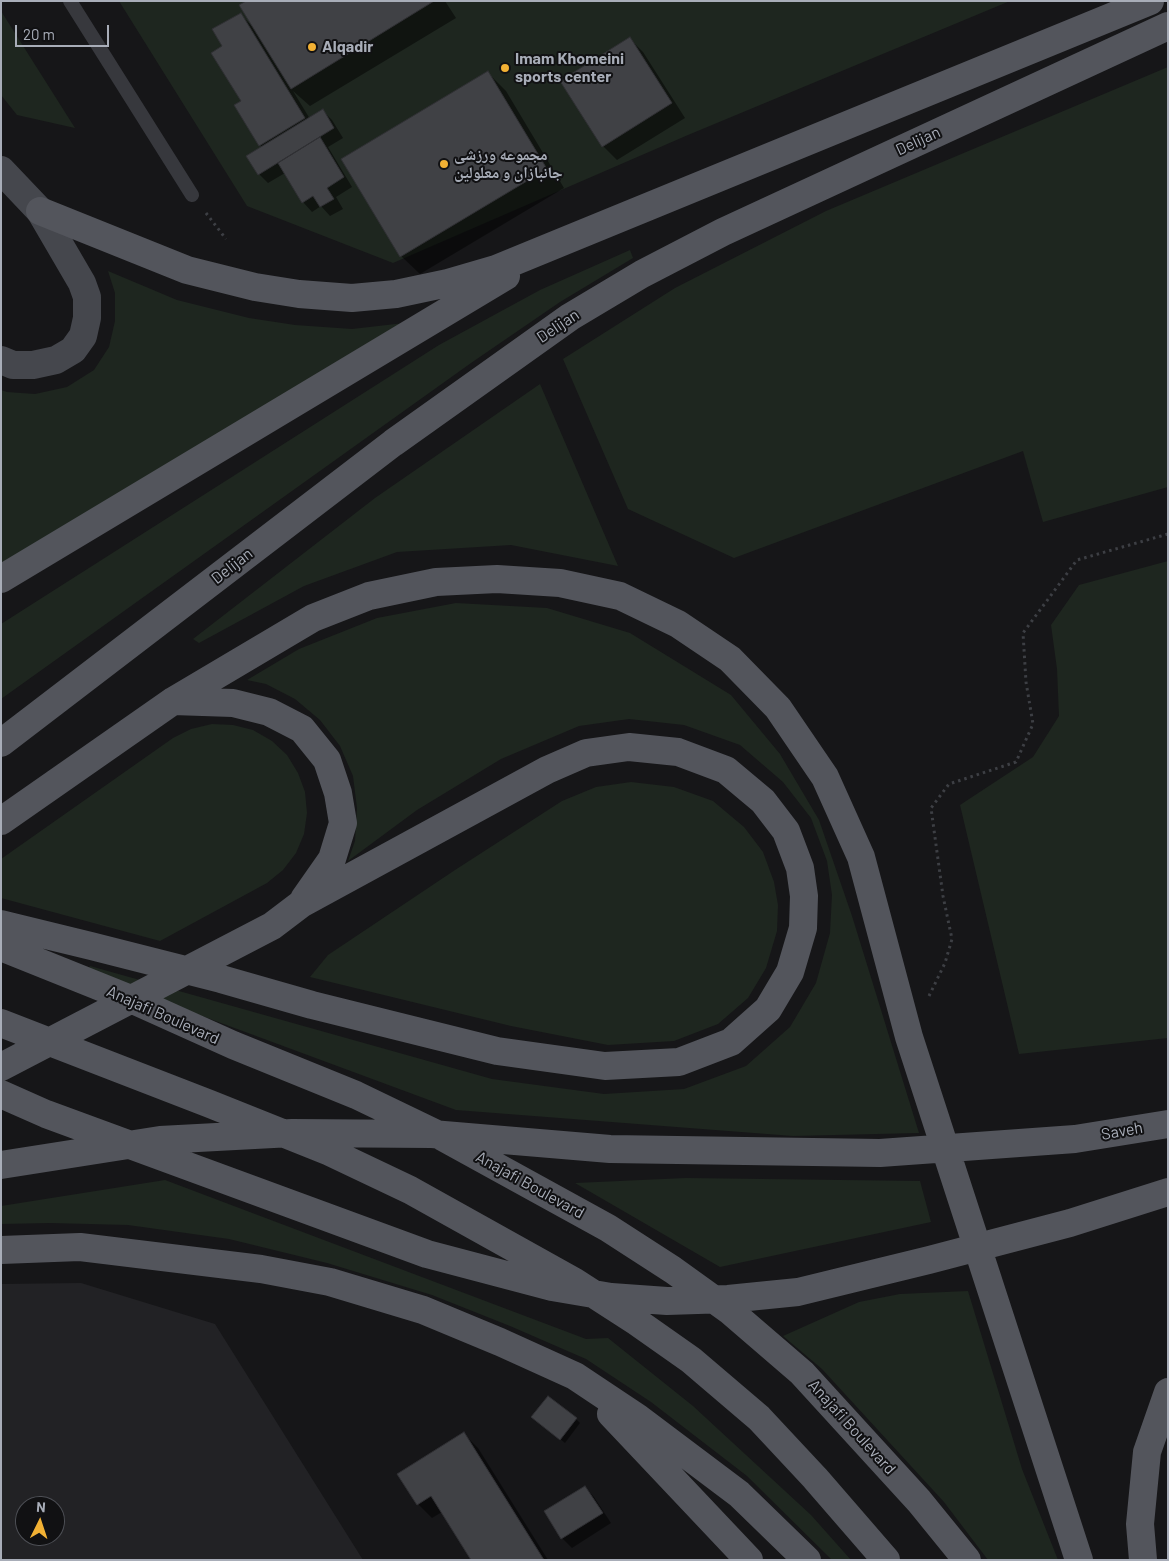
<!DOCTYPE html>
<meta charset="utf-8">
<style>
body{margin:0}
#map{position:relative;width:1169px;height:1561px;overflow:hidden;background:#161618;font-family:Barlow,sans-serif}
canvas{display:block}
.frame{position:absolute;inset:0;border:2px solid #a8adb8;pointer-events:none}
.north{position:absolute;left:15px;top:1496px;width:50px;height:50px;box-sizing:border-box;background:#111113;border:1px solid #4d4f55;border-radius:50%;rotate:4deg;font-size:14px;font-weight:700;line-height:20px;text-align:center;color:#a8adb8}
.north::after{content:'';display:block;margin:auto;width:18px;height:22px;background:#f2b134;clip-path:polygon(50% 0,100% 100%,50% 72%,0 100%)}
.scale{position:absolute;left:15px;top:25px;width:94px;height:22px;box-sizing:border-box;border:2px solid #a8adb8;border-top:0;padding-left:6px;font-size:15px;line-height:18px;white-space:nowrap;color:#a8adb8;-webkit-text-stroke:4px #111113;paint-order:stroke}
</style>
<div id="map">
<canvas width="1169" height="1561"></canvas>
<div class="frame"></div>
<div class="north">N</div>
<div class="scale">20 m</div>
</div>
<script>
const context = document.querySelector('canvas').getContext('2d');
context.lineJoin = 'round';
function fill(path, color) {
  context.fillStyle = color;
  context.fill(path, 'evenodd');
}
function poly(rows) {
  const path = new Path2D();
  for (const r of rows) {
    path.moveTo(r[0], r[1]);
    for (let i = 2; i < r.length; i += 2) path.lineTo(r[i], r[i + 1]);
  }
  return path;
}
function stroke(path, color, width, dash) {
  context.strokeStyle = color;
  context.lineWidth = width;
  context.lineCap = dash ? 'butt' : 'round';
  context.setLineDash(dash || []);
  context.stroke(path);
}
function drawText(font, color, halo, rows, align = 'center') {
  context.font = font + ' Barlow,"Noto Naskh Arabic",sans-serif';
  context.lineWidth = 4;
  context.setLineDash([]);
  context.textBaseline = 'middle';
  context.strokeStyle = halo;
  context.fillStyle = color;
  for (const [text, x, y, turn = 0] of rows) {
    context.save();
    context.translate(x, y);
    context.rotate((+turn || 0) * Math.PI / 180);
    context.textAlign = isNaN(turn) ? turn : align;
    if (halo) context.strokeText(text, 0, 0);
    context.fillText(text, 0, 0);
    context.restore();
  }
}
const built = poly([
 [81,1283,215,1324,363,1560,1,1560,1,1284],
 [25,1506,55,1506,55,1536,25,1536]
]);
const green = poly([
 [119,1,1010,1,688,135,393,263,247,206],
 [1,11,75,128,17,115,1,95],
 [1168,67,1168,487,1043,522,1023,451,734,558,628,509,563,359,675,288,826,211],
 [630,250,633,258,560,302,471,363,1,699,1,624,439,345,540,290],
 [108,271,177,300,249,318,295,325,352,329,413,322,1,569,1,390,7,392,35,394,67,387,94,370,109,347,115,321,115,293],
 [540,384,618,566,511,545,397,552,304,586,199,643,193,639,375,498],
 [1168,561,1168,1038,1019,1054,960,805,1033,757,1059,716,1057,669,1051,625,1079,585],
 [456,603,547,608,630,633,731,695,780,754,819,820,852,916,919,1133,793,1136,456,1110,86,973,90,966,492,1079,604,1094,684,1089,746,1066,790,1027,816,983,830,933,832,895,827,861,811,818,783,782,740,745,684,725,629,719,579,726,501,759,417,810,348,861,355,841,357,808,353,776,340,746,320,720,295,699,266,684,247,680,299,649,377,618],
 [212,724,233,725,253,730,272,741,287,755,298,773,305,792,307,813,304,834,296,853,283,870,267,883,160,941,1,898,1,859,173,738,191,729],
 [631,782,674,787,713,801,744,827,763,852,774,882,778,905,777,931,766,968,748,998,718,1024,674,1041,608,1045,511,1026,310,977,328,955,455,870,562,801,596,787],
 [686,1178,920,1181,931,1222,720,1267,575,1183],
 [165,1180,586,1339,608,1338,693,1406,811,1515,851,1560,832,1560,747,1476,651,1402,586,1359,510,1326,432,1295,327,1263,229,1239,128,1225,50,1223,1,1224,1,1206],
 [968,1291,1022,1469,1058,1560,988,1560,944,1502,822,1369,783,1336,859,1302,900,1294]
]);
const shadow = poly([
 [248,1,445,1,456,18,310,106,293,91,310,119,323,111,332,120,343,138,328,147,352,187,336,197,343,209,330,216,321,206,312,212,303,202,285,173,268,183,259,174,263,148,260,145,243,101,224,47,240,14,252,26],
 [629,38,643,52,685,118,617,160,603,146],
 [488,73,506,91,564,188,420,274,401,256],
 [533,1417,576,1419,580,1423,565,1443],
 [464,1434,478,1448,548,1560,472,1560,442,1512,432,1518,418,1504],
 [585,1487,594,1497,611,1523,572,1548,562,1538,545,1512]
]);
const building = poly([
 [246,1,434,1,291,89,239,5,246,1],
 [241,13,305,118,259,146,234,105,241,101,211,53,222,46,212,29,241,13],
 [630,37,672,103,602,147,560,81,630,37],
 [488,71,547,169,400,257,341,159,488,71],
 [323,109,334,128,258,175,246,156,323,109],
 [320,137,344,177,327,188,334,199,320,207,313,196,302,203,278,163,320,137],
 [548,1396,577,1418,560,1440,531,1417,548,1396],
 [464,1432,544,1560,471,1560,431,1496,417,1505,397,1474,464,1432],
 [585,1486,603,1513,561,1539,544,1511,585,1486]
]);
const path = poly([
 [206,213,226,239],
 [929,996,945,963,952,939,943,896,931,808,949,784,1016,762,1033,724,1026,682,1023,633,1077,560,1168,534]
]);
const lane = poly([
 [70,1,192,195]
]);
const secondary = poly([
 [1,170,40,211,82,283,87,297,87,318,83,336,73,350,56,360,33,365,13,365,1,360]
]);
const primary = poly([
 [40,211,187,270,255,287,299,294,352,298,396,294,448,283,496,269,1150,1],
 [1,579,506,276],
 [173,701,233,703,269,712,302,729,327,760,338,793,343,823,332,859,304,899],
 [1,743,393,443,570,317,642,274,723,232,1168,26],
 [1,821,173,701,313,618,369,596,436,582,497,579,560,583,620,596,678,624,730,659,778,708,825,777,861,857,909,1037,1079,1560],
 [1,924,91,946,221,979,312,1005,497,1051,605,1066,679,1062,731,1042,768,1009,790,972,803,928,804,896,800,868,786,831,763,801,726,770,678,752,629,747,586,753,547,770,301,904,272,926,1,1067],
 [1,947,133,1000,233,1045,356,1095,439,1135,608,1228,673,1270,730,1311,802,1373,919,1501,967,1560],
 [1,1023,210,1104,330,1152,410,1190,575,1282,637,1322,691,1360,759,1418,815,1478,886,1560],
 [1,1094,46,1114,427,1254,552,1287,611,1297,667,1301,728,1299,798,1292,929,1260,1070,1223,1168,1192],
 [1,1165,160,1140,292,1133,432,1134,610,1149,880,1153,1075,1139,1168,1124],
 [1,1250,80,1247,261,1269,330,1282,423,1310,500,1342,575,1376,638,1418,739,1494,807,1560],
 [611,1414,749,1560],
 [1143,1560,1140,1524,1147,1452,1168,1392]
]);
const markers = [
 [312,47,5,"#f2b134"],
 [505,68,5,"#f2b134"],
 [444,164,5,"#f2b134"]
];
const poiNames = [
 ["Alqadir",322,47],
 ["Imam Khomeini",515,59],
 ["sports center",515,77],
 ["مجموعه ورزشی",454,155],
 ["جانبازان و معلولین",454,173]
];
const streetNames = [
 ["Delijan",918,141,-25],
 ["Delijan",558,326,-34],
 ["Delijan",232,566,-38],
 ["Anajafi Boulevard",163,1015,24],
 ["Saveh",1122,1131,-10],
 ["Anajafi Boulevard",530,1185,29],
 ["Anajafi Boulevard",852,1427,48]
];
fill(built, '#222225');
fill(green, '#1e261f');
fill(shadow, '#0007');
fill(building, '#404145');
stroke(building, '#303034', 1);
stroke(path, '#3d3f44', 3, [2.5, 4]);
stroke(lane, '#37383d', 14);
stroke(secondary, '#45474d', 28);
stroke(primary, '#53555c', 28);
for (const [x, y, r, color] of markers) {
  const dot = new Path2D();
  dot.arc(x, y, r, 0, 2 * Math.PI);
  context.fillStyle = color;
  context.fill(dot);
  stroke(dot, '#111113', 2);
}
drawText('bold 16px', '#a8adb8', '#111113', poiNames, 'left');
drawText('16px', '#a8adb8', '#111113', streetNames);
</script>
